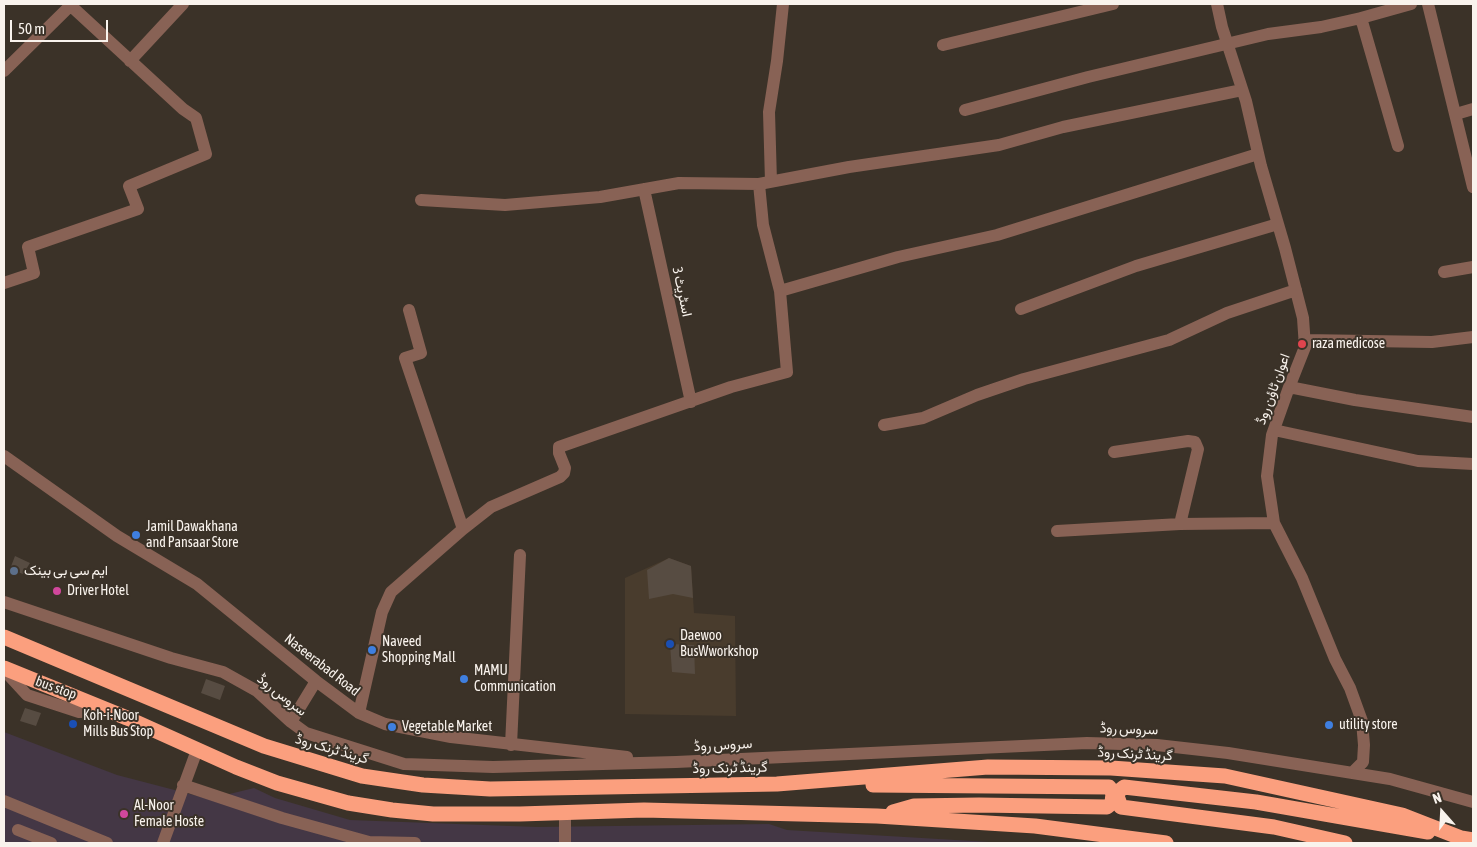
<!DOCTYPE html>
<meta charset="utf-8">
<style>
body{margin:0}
#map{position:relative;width:1477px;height:847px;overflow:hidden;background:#3b3228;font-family:"Asap Condensed",sans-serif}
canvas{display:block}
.frame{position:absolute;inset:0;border:5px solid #f9f3ed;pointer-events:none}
.north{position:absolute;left:1417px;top:787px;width:50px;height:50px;-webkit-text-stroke:4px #3b3228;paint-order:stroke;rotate:341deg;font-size:14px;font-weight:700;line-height:20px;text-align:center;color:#f9f3ed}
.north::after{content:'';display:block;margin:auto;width:18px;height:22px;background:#f9f3ed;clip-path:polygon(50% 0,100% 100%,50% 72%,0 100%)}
.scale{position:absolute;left:10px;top:20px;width:98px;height:22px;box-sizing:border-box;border:2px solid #f9f3ed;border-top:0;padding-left:6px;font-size:15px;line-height:18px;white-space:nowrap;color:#f9f3ed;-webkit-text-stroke:4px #3b3228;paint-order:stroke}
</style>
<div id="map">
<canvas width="1477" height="847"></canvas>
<div class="frame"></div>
<div class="north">N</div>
<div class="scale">50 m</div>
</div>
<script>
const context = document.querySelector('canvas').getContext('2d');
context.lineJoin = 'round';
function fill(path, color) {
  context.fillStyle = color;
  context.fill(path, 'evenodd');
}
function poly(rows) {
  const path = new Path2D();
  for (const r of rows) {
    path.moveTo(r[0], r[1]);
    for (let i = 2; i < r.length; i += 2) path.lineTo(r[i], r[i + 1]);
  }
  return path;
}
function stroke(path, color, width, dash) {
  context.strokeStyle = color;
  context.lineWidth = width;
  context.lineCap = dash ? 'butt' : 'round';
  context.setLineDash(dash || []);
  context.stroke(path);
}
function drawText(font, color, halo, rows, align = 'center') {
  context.font = font + ' "Asap Condensed",Vazirmatn,sans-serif';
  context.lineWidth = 4;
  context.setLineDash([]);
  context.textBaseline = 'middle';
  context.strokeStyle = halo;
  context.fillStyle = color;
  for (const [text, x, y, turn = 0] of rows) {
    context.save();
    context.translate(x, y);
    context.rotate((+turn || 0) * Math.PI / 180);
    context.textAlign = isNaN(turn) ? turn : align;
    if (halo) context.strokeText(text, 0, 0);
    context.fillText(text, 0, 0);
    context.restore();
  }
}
const built = poly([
 [669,558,691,566,694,613,735,616,736,716,625,714,625,578]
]);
const industrial = poly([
 [4,732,117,775,209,799,254,788,275,798,350,820,537,827,769,824,787,830,1006,843,4,843]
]);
const building = poly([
 [15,556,30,563,23,574,10,569],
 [669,558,691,566,693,598,673,594,649,599,647,570],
 [670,644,694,645,695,674,672,672],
 [206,679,225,686,220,700,201,693],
 [25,708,41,713,36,726,20,721]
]);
const minor = poly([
 [1217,4,1222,27,1246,101,1261,166,1285,248,1303,318,1305,347,1288,390,1272,435,1267,476,1274,523,1302,578,1335,659,1350,688,1362,721,1364,745,1363,762,1352,773],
 [1428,4,1473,187],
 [1361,18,1398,146],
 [943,45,1113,4],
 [130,61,183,4],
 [4,71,71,5],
 [965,110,1088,77,1268,34,1321,27,1361,18,1411,4],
 [1456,114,1473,109],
 [771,182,769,112,777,61,783,4],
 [759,184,763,225,780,291],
 [644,189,691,402],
 [421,200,505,205,600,197,679,183,759,184,849,167,999,145,1063,127,1242,90],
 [1444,272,1473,267],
 [4,283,34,273,28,247,138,209,129,186,206,154,196,118,183,109,69,4],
 [1021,309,1136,266,1278,224],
 [409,310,421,353,405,358,463,529],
 [1304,340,1432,342,1473,337],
 [1289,387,1355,400,1473,417],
 [884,425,923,418,977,395,1024,379,1169,340,1227,313,1296,290],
 [1274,430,1418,461,1473,464],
 [1114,452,1188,441,1195,442,1198,449,1180,524],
 [4,456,117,536,197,584,316,681,359,713,385,724,451,737,627,757],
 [1057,531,1180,524,1274,523],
 [4,602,171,658,223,672,257,691,291,722,306,733,404,764,493,767,676,762,1087,743,1157,745,1228,753,1390,779,1473,802],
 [4,670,27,695,79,712,109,711],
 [359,713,382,612,391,592,463,529,491,507,560,477,564,473,565,468,559,453,559,447,731,387,787,372,780,291,898,257,997,235,1258,154],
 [291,722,316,681],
 [511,745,520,555],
 [183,785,282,818,369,842,415,843],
 [4,801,107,843],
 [565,813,565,843],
 [18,830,51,843],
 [163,843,197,750]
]);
const highway = poly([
 [4,637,264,746,362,776,423,785,490,789,777,784,988,767,1111,768,1225,776,1402,815,1461,838,1473,840],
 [4,668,127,718,236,767,277,783,348,803,392,810,433,814,520,814,644,810,877,816,1035,826,1166,843],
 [873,785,1109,787,1113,793,1112,803,1107,807,979,805,914,806,893,812],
 [1345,843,1274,827,1121,807,1117,796,1119,791,1124,787,1256,802,1428,832]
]);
const markers = [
 [1302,344,5,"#e0444e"],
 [136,535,5,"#3f7fe0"],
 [14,571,5,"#5c6f8a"],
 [57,591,5,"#d1479c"],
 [670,644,5,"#1a4fb4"],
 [372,650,5,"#3f7fe0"],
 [464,679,5,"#3f7fe0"],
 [73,724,5,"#1a4fb4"],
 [1329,725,5,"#3f7fe0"],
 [392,727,5,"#3f7fe0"],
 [124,814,5,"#d1479c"]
];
const streetNames = [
 ["اسٹریٹ 3",682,292,78],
 ["اعوان ٹاؤن روڈ",1273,389,-70],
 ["Naseerabad Road",322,665,38],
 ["bus stop",56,688,20],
 ["سروس روڈ",282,695,38],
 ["سروس روڈ",1129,729,2],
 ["سروس روڈ",723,745,-3],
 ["گرینڈ ٹرنک روڈ",332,749,16],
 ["گرینڈ ٹرنک روڈ",1135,754,3],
 ["گرینڈ ٹرنک روڈ",730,768,-1]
];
const poiNames = [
 ["raza medicose",1312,344],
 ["Jamil Dawakhana",146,527],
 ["and Pansaar Store",146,543],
 ["ایم سی بی بینک",24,571],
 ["Driver Hotel",67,591],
 ["Daewoo",680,636],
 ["BusWworkshop",680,652],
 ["Naveed",382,642],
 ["Shopping Mall",382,658],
 ["MAMU",474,671],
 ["Communication",474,687],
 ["Koh-i-Noor",83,716],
 ["Mills Bus Stop",83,732],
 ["utility store",1339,725],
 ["Vegetable Market",402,727],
 ["Al-Noor",134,806],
 ["Female Hoste",134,822]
];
fill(built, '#493c2d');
fill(industrial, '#443745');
fill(building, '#574c42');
stroke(minor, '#886255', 12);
stroke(highway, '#fb9f7e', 15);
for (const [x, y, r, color] of markers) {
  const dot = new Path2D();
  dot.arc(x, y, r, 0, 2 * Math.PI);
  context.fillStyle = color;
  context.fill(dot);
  stroke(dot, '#3b3228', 2);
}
drawText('14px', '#f9f3ed', '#3b3228', streetNames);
drawText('14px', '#f9f3ed', '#3b3228', poiNames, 'left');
</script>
